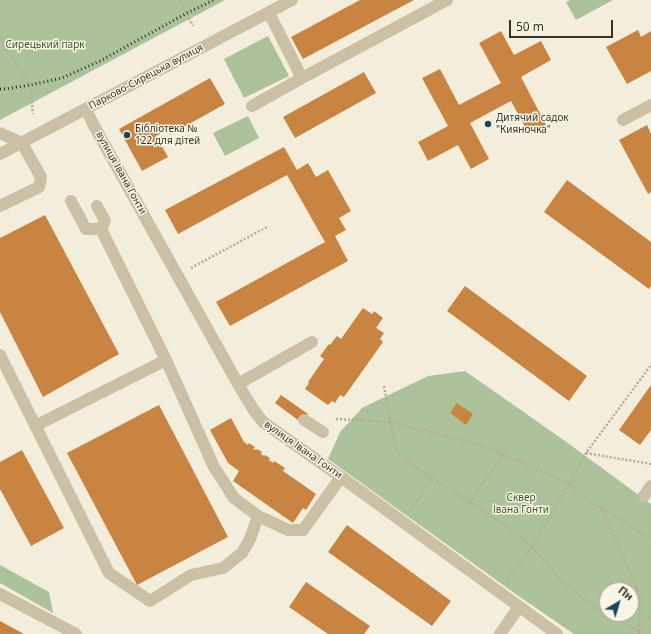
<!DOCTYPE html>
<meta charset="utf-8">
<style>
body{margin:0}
#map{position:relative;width:651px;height:634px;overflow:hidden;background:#f3eddb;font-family:"Noto Sans",sans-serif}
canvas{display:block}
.north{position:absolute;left:599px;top:582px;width:40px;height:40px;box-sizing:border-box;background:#faf6e7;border:1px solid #aca79a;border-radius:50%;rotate:38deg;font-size:11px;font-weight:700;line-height:16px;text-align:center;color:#373027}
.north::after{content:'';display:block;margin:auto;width:14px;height:18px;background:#1b465a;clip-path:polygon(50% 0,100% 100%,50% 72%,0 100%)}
.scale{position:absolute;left:509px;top:20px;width:104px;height:18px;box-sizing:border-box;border:2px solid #373027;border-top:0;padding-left:5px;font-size:12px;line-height:14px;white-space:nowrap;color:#373027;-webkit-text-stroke:3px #faf6e7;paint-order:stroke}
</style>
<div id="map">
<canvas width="651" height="634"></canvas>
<div class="north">Пн</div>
<div class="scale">50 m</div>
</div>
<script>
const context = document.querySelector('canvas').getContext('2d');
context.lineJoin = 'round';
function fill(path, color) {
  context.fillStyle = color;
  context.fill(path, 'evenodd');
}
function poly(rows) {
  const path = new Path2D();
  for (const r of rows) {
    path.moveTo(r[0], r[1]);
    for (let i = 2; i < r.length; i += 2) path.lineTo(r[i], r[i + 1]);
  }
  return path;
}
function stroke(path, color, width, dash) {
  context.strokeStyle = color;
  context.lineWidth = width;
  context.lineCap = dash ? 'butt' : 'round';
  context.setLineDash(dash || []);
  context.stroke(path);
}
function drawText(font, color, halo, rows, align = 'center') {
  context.font = font + ' "Noto Sans",sans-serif';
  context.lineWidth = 3;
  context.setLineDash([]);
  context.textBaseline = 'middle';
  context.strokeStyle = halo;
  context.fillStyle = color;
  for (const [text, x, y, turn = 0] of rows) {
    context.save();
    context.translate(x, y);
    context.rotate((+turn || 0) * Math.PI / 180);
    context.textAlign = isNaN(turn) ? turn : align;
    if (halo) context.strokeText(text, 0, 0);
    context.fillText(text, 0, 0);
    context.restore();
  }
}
const green = poly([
 [0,0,225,0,0,120],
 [570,0,613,0,576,20,566,2],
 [268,36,289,76,244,98,224,59],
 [248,116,259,138,225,156,213,133],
 [465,371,565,441,651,504,651,634,574,634,517,595,328,459,340,432,362,408,428,376],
 [607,590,631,590,631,614,607,614],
 [0,565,49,592,53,613,0,583]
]);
const building = poly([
 [360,0,414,0,303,59,291,37],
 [638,30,641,37,651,31,651,71,627,84,606,47],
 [501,31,514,55,541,41,551,60,521,77,546,125,529,134,511,101,470,123,489,159,471,169,458,145,428,161,418,142,448,126,422,78,440,69,459,105,501,83,479,43],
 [364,72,376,93,295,138,283,117],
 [210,78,225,104,173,133,170,128,156,136,168,157,142,171,119,129],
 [647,125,651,134,651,192,648,194,619,140],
 [284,147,297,170,308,163,316,177,328,170,351,211,339,218,346,230,335,236,348,261,230,326,216,302,325,242,287,175,178,234,165,210],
 [567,180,651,242,651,286,649,289,544,212],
 [45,215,119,354,43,397,0,312,0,238],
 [465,286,587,376,569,401,447,311],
 [363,308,372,314,374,311,383,318,376,328,384,333,380,339,383,342,344,397,340,395,335,403,332,401,328,405,305,389,309,383,308,382,324,359,320,356,329,344,330,345,337,336,341,339],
 [651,385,651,430,640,445,619,430],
 [281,395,308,414,302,423,275,403],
 [457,403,473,414,466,425,450,413],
 [159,405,228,537,137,585,67,453],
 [231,418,244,442,248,445,249,443,255,447,253,449,256,450,257,449,262,452,261,454,264,456,265,455,270,458,269,460,273,463,274,461,285,468,283,471,316,494,306,510,303,508,293,523,233,481,239,471,228,463,210,430],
 [22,450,64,528,31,546,0,489,0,462],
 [347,525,451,601,432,626,328,552],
 [306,582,370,626,364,634,328,634,289,607],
 [0,621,24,634,0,634]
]);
const path = poly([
 [180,0,193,26],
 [0,38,30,85,33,114],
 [191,268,267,227],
 [384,386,395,444,397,450,403,457,414,466,512,530,532,547,563,582,596,608,607,614],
 [336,419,391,422,478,444,569,483,581,495,651,539],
 [586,453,651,464],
 [470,502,503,455],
 [602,509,640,595,639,632,651,616],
 [410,511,432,478],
 [507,580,532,547,553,512,586,453,651,365],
 [608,614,617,618,641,634]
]);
const minor = poly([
 [269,13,302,78,447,0],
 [252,106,302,78],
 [86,109,93,124,238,384,253,409,263,422,341,477,557,634],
 [623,120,651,105],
 [0,133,22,143,41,177,39,187,0,206],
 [0,154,292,0],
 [71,201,86,229,101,229],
 [97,206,105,221,101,229,166,360,214,467,234,498,258,516,288,530,303,530,341,477],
 [0,355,109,573,150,601,191,575,223,568,242,553,250,539,258,516],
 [238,384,312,342],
 [304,420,323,432],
 [35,426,166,360],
 [644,496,651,486],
 [0,594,76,634],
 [500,634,519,607]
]);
const rail = poly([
 [0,89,5,89,30,85,62,78,100,61,187,13,214,0]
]);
const markers = [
 [488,124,4,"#1b465a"],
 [127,135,4,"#1b465a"]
];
const parkNames = [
 ["Сирецький парк",45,45],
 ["Сквер",521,498],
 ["Івана Гонти",521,510]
];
const streetNames = [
 ["Парково-Сирецька вулиця",146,77,-28],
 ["вулиця Івана Гонти",121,173,61],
 ["вулиця Івана Гонти",303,450,35]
];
const poiNames = [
 ["Дитячий садок",496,118],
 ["\"Кияночка\"",496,130],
 ["Бібліотека №",135,129],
 ["122 для дітей",135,141]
];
fill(green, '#abc29a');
fill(building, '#ca8442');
stroke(path, '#b7ab90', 2.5, [2, 2]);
stroke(minor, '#cbc0a6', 12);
stroke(rail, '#373027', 3, [1, 3]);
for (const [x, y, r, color] of markers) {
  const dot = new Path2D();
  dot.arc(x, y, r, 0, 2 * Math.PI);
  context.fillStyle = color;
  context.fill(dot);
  stroke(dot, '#faf6e7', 1.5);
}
drawText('10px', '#3b562a', '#faf6e7', parkNames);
drawText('10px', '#373027', '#faf6e7', streetNames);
drawText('10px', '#373027', '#faf6e7', poiNames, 'left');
</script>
